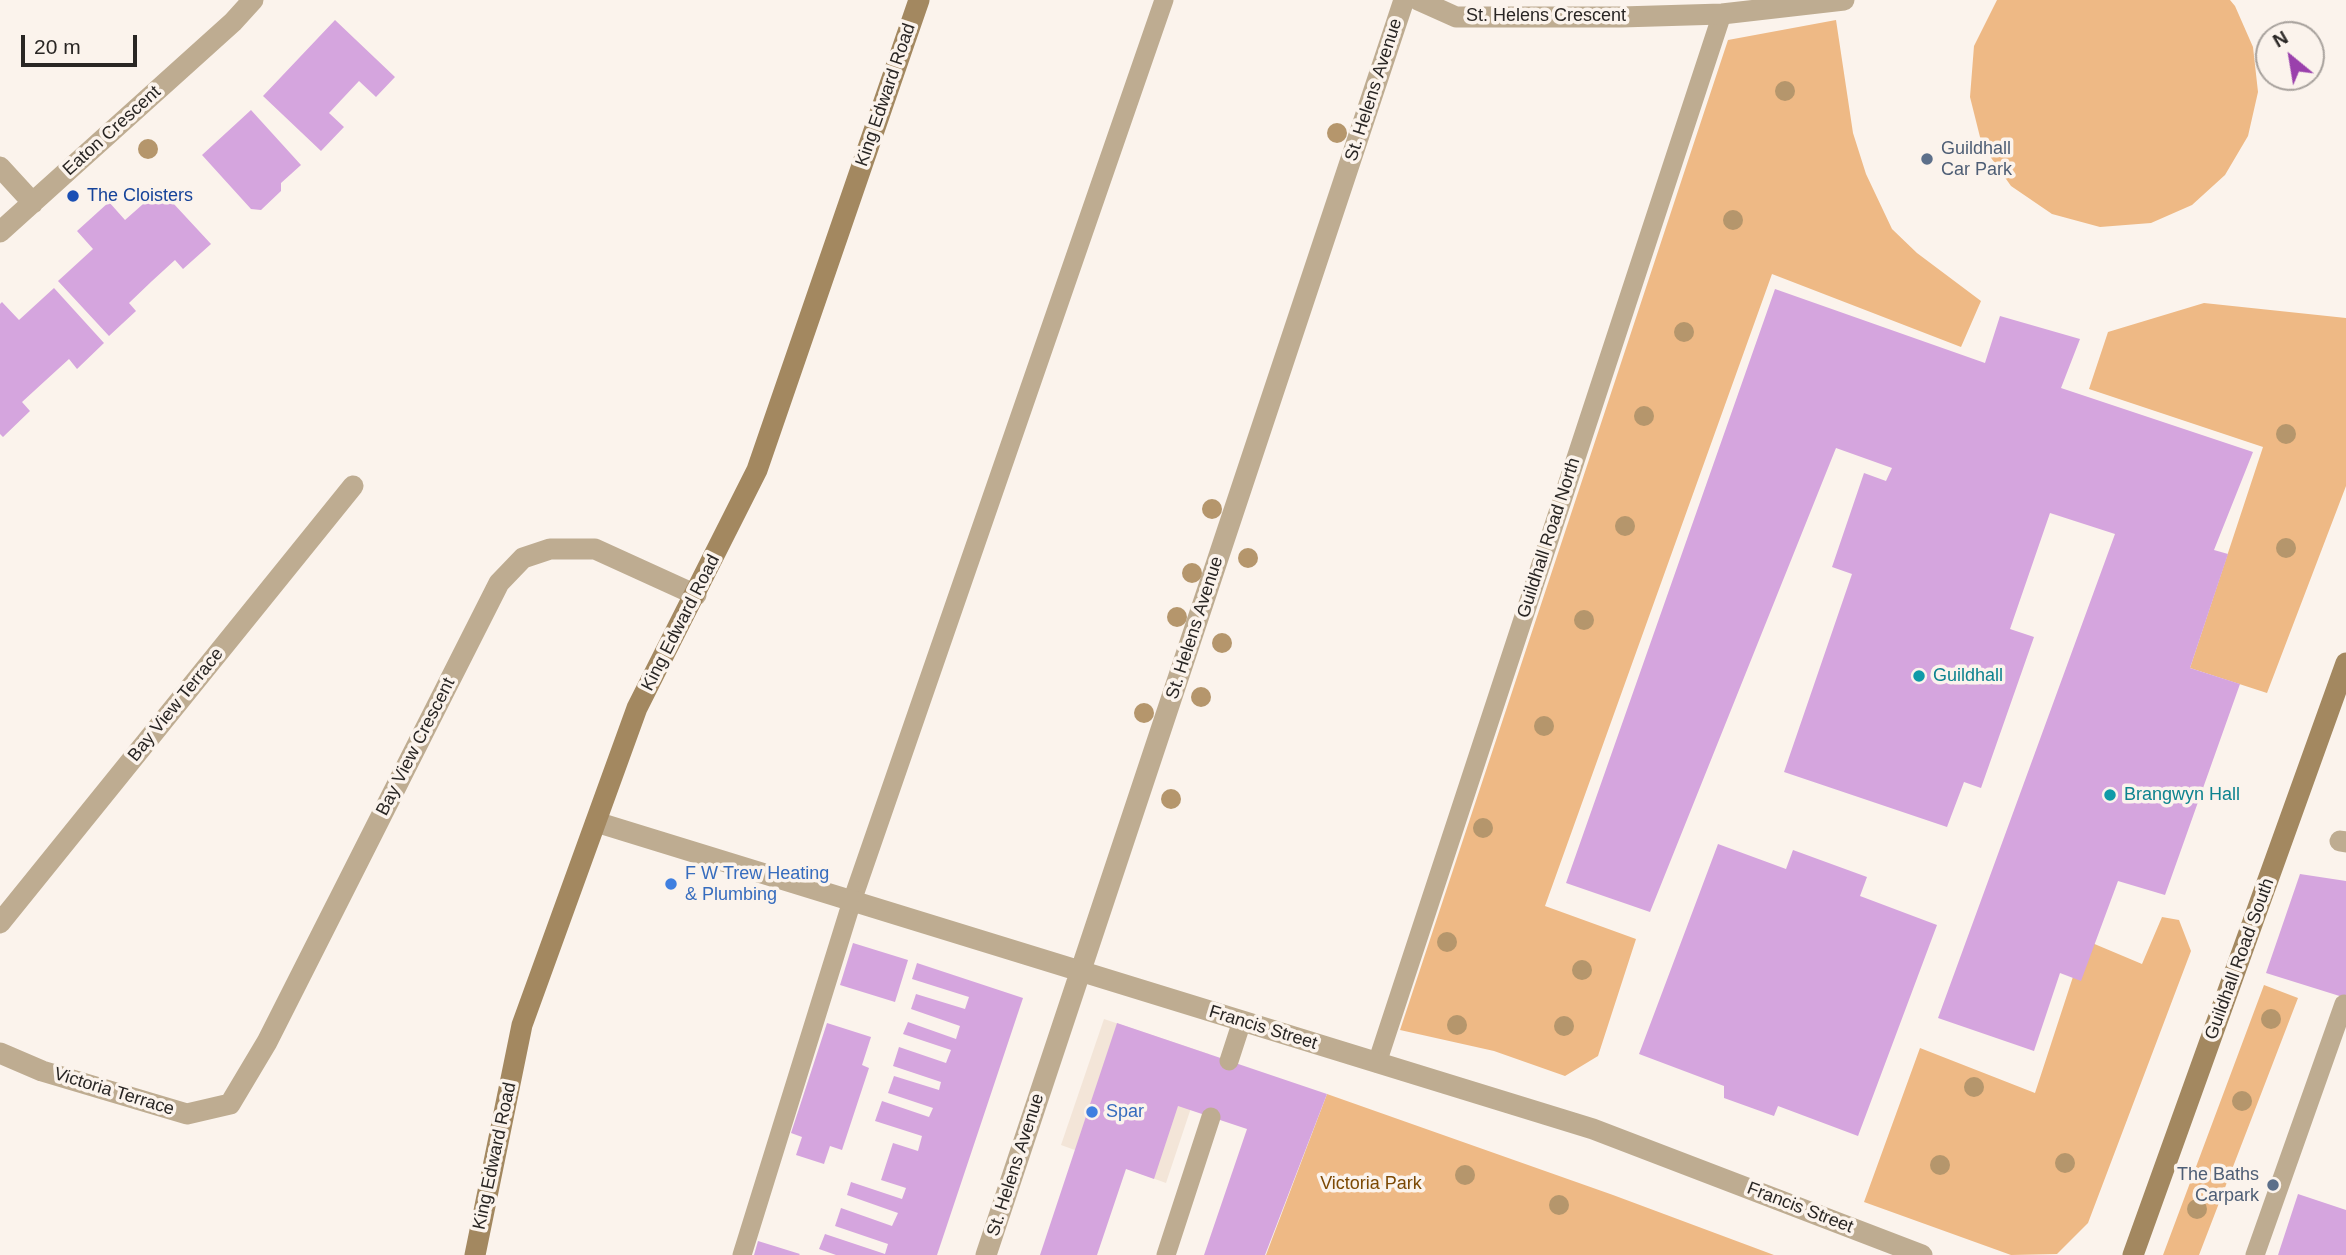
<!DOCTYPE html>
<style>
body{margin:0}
#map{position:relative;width:2346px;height:1255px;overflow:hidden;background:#fbf3ec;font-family:Helvetica,sans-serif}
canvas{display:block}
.north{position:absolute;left:2255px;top:21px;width:70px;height:70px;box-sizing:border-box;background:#fbf3ec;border:2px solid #a7a19c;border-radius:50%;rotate:330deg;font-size:19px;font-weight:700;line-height:28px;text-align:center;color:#292624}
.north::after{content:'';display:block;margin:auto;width:24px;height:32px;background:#9a40ac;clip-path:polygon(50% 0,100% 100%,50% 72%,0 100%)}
.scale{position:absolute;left:21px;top:35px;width:116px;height:32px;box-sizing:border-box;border:4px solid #292624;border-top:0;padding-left:9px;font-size:21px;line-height:24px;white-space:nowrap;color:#292624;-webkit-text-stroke:5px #fbf3ec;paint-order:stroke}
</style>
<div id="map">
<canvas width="2346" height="1255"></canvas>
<div class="north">N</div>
<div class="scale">20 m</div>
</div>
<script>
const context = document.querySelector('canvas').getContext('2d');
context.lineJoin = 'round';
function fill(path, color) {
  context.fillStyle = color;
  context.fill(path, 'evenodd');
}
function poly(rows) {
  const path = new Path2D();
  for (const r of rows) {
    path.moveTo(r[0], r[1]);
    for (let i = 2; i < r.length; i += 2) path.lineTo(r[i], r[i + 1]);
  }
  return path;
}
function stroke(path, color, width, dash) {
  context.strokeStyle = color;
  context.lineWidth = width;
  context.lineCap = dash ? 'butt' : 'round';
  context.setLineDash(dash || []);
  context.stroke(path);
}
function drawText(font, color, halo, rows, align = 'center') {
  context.font = font + ' Helvetica,sans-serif';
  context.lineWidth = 7;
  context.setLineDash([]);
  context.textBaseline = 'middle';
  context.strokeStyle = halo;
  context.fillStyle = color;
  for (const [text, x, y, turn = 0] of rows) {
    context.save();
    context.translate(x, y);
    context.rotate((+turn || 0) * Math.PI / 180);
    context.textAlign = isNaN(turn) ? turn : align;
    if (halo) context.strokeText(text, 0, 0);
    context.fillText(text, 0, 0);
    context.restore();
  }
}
const built = poly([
 [1104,1019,1209,1054,1166,1183,1061,1145]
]);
const green = poly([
 [1997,0,2230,0,2235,6,2253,47,2258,92,2248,136,2225,175,2192,205,2151,223,2100,227,2052,214,2011,186,1982,145,1970,97,1974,46],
 [1836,20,1853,133,1866,174,1892,229,1917,253,1981,301,1961,347,1772,274,1545,906,1636,939,1598,1056,1565,1076,1494,1051,1400,1030,1728,40],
 [2204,303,2346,318,2346,486,2267,693,2190,668,2263,447,2089,389,2108,332],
 [2162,917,2179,920,2191,951,2088,1223,2057,1254,2011,1255,1864,1202,1920,1048,2035,1093,2085,940,2142,964],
 [2264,985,2298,998,2199,1255,2163,1255],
 [1327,1094,1613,1195,1774,1255,1266,1255]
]);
const building = poly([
 [335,20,395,77,376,97,359,81,329,113,344,127,321,151,263,96],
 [251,110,301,165,281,183,281,191,261,210,251,209,202,155],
 [160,189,211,244,183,269,175,260,152,281,129,303,136,311,109,336,58,281,93,249,77,231,109,202,125,220],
 [54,288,104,343,77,369,69,359,22,402,30,411,3,437,0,434,0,304,2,302,19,320],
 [1775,289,1985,363,2000,316,2080,339,2061,388,2253,452,2214,550,2228,554,2190,668,2240,684,2165,895,2118,881,2081,981,2060,973,2034,1051,1938,1018,2115,534,2050,513,2010,629,2034,637,1981,788,1964,782,1947,827,1784,772,1852,574,1832,567,1864,473,1886,481,1892,468,1836,448,1650,912,1566,883],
 [1718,844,1786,869,1793,850,1867,877,1860,896,1937,925,1858,1136,1778,1106,1774,1116,1724,1098,1724,1086,1639,1054],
 [2300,874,2346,881,2346,998,2266,973],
 [853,943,908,960,895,1002,840,985],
 [917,963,1023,998,937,1255,836,1255,819,1249,825,1234,885,1254,888,1244,835,1226,841,1208,892,1226,898,1213,847,1195,851,1182,902,1199,906,1188,881,1180,893,1143,918,1151,922,1136,875,1121,882,1101,929,1117,933,1108,888,1093,894,1076,939,1090,941,1082,893,1066,899,1047,946,1063,951,1050,903,1034,908,1022,956,1039,960,1026,911,1009,916,994,965,1009,969,997,912,979],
 [827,1023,871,1037,862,1065,869,1068,842,1150,830,1146,824,1164,796,1155,802,1137,791,1133],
 [1117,1023,1327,1094,1265,1255,1204,1255,1247,1129,1178,1106,1154,1179,1126,1169,1097,1255,1040,1255],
 [2298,1194,2346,1210,2346,1255,2278,1255],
 [758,1241,800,1254,799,1255,754,1255]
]);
const lane = poly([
 [1229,1061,1242,1021],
 [1377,1063,1722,14],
 [742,1255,852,901,1164,0],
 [1166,1255,1211,1117],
 [2255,1255,2344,1004]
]);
const street = poly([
 [1418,0,1456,17,1621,17,1722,14,1844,0],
 [0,167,33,203],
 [0,232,233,22,253,0],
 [596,822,1593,1129,1922,1255],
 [2340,841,2346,842],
 [0,923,353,486],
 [0,1053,42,1071,187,1114,230,1104,267,1042,499,583,523,558,550,549,595,549,696,595],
 [986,1255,1404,0]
]);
const secondary = poly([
 [475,1255,522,1025,637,708,757,470,919,0],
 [2133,1255,2346,663]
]);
const trees = [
 [1785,91],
 [1337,133],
 [148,149],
 [1733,220],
 [1684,332],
 [1644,416],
 [2286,434],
 [1212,509],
 [1625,526],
 [2286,548],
 [1248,558],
 [1192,573],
 [1177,617],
 [1584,620],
 [1222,643],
 [1201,697],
 [1144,713],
 [1544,726],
 [1171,799],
 [1483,828],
 [1447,942],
 [1582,970],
 [2271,1019],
 [1457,1025],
 [1564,1026],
 [1974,1087],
 [2242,1101],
 [2065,1163],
 [1940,1165],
 [1465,1175],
 [1559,1205],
 [2197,1209]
];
const markers = [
 [1927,159,7,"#5c6f8a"],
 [73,196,7,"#1a4fb4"],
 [1919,676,7,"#0f9aa8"],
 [2110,795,7,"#0f9aa8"],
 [671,884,7,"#3f7fe0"],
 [1092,1112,7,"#3f7fe0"],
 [2273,1185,7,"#5c6f8a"]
];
const streetNames = [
 ["St. Helens Crescent",1546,16],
 ["St. Helens Avenue",1374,90,-72],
 ["King Edward Road",886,95,-71],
 ["Eaton Crescent",112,131,-42],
 ["Guildhall Road North",1549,538,-72],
 ["King Edward Road",681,623,-63],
 ["St. Helens Avenue",1195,628,-72],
 ["Bay View Terrace",176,705,-51],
 ["Bay View Crescent",416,747,-63],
 ["Guildhall Road South",2240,959,-70],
 ["Francis Street",1263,1028,17],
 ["Victoria Terrace",114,1092,17],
 ["King Edward Road",495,1156,-78],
 ["St. Helens Avenue",1016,1165,-72],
 ["Francis Street",1800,1208,21]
];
const serviceNames = [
 ["Guildhall",1941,149],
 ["Car Park",1941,170],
 ["The Baths",2259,1175,"right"],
 ["Carpark",2259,1196,"right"]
];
const transitNames = [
 ["The Cloisters",87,196]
];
const cultureNames = [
 ["Guildhall",1933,676],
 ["Brangwyn Hall",2124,795]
];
const shopNames = [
 ["F W Trew Heating",685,874],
 ["& Plumbing",685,895],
 ["Spar",1106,1112]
];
const parkNames = [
 ["Victoria Park",1371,1184]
];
fill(built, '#f3e5d8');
fill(green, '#eeb985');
fill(building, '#d5a5de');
stroke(lane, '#beac91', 19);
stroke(street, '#beac91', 21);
stroke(secondary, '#a38860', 21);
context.fillStyle = '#b5966c';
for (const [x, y] of trees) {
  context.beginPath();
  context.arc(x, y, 10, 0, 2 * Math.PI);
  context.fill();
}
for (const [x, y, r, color] of markers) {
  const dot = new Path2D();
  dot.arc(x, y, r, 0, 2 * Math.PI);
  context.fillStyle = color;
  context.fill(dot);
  stroke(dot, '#fbf3ec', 2.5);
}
drawText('18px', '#292624', '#fbf3ec', streetNames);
drawText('18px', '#4e5e75', '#fbf3ec', serviceNames, 'left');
drawText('18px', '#164399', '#fbf3ec', transitNames, 'left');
drawText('18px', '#0d838f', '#fbf3ec', cultureNames, 'left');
drawText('18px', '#366cbe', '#fbf3ec', shopNames, 'left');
drawText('18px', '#7c4904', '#fbf3ec', parkNames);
</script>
